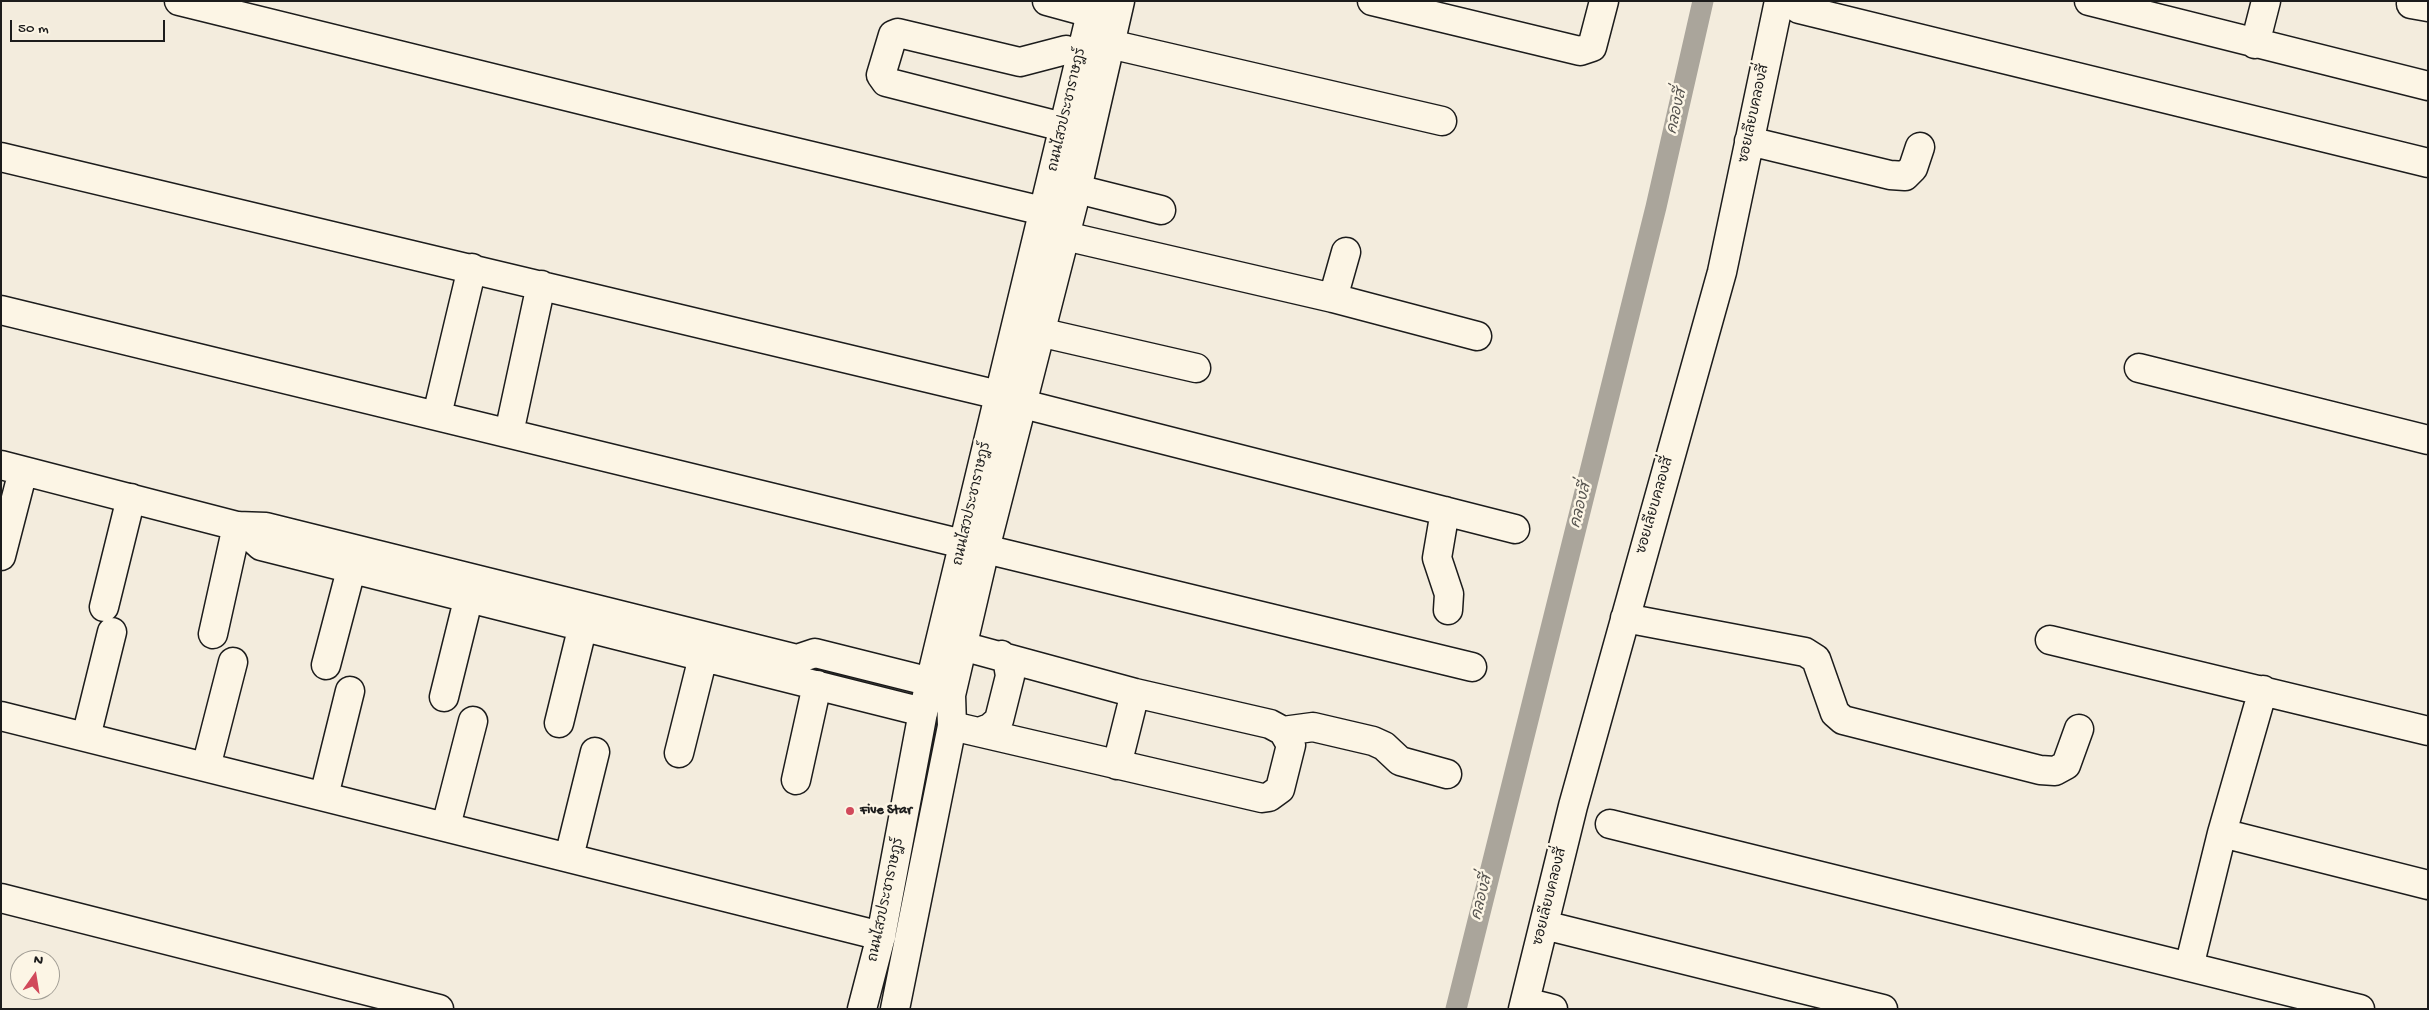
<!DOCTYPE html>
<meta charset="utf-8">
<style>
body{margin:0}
#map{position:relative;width:2429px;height:1010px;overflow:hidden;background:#f3ecdd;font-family:"Gochi Hand",sans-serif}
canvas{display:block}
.frame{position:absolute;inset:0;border:2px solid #1c1c1c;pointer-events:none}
.north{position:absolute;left:10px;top:950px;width:50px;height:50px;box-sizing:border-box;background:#fcf5e5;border:1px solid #a29e95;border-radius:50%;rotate:13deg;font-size:14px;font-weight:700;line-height:20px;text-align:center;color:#1c1c1c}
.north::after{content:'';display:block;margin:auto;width:18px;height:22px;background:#d1495b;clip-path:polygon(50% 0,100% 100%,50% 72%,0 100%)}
.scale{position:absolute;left:10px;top:20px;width:155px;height:22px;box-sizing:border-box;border:2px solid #1c1c1c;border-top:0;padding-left:6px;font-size:15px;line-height:18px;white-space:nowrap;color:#1c1c1c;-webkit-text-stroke:4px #fcf5e5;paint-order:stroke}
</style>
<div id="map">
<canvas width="2429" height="1010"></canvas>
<div class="frame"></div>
<div class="north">N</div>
<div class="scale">50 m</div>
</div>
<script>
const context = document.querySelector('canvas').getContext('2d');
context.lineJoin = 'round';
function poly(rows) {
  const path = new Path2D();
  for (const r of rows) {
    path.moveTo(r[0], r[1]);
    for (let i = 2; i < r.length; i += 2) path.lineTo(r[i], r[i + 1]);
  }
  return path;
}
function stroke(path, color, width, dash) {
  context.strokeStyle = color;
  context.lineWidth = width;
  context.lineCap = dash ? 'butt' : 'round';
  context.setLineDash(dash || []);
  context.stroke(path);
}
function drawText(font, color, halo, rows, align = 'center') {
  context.font = font + ' "Gochi Hand","Playpen Sans Thai",sans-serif';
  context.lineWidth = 5;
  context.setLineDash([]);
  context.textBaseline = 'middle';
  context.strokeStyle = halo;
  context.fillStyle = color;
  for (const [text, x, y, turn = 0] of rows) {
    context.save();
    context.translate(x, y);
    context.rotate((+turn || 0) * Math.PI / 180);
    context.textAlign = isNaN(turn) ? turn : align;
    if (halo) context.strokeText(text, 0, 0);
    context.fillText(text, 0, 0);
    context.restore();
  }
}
const canal = poly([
 [1456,1009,1656,207,1703,1]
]);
const minor = poly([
 [179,1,732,137,1043,211],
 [1047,1,1091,13],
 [1372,1,1580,51,1592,47,1604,1],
 [2089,1,2428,86],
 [2411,4,2428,7],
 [1799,9,2428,163],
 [1088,39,1442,121],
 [2255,44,2266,1],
 [1063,127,886,82,881,75,893,35,898,33,1020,62,1066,50,1081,56],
 [1749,141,1890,175,1905,176,1913,168,1920,147],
 [1,157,999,395],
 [1077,189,1161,210],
 [1065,236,1333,298,1477,336],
 [1333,298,1346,252],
 [1,310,963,544],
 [1039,332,1196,368],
 [2139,368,2428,440],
 [1023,404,1515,529],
 [437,415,472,268],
 [509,433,541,285],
 [1,465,237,526,266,527,797,659,815,653,931,682],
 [1445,511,1437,558,1449,594,1448,610],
 [239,526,261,546,923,712],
 [985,549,1472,667],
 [1,556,23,471],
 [104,607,131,498],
 [1625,618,1805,652,1816,659,1835,713,1843,720,2040,770,2055,771,2066,765,2079,729],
 [213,634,237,526],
 [2050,640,2428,731],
 [326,665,356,551],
 [444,697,473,580],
 [1,716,881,936],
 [559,723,587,609],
 [952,726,1262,798,1269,797,1280,789,1291,745,1283,731,1270,724,1135,693,962,646],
 [1283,731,1313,727,1373,741,1384,746,1400,761,1447,774],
 [979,732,990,728,999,720,1010,676,1008,664,1001,655],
 [86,737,112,632],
 [679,753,703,657],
 [1117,765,1135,693],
 [206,767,233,662],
 [796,780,817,685],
 [324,796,350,691],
 [1610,824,2360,1009],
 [446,826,473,721],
 [2222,833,2428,885],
 [569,857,595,752],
 [1,898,439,1009],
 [1544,925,1883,1009],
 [2189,967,2222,833,2263,690],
 [1525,1002,1553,1009],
 [1523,1009,1573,806,1722,272,1779,1]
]);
const major = poly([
 [862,1009,881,936,923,712,1094,1],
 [895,1009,952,726,951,695,985,549,1077,189,1120,1]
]);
const markers = [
 [850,811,5,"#d1495b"]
];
const streetNames = [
 ["ถนนไสวประชาราษฎร์",1068,110,-77],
 ["ซอยเลียบคลองสี่",1755,114,-78],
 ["ถนนไสวประชาราษฎร์",973,504,-77],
 ["ซอยเลียบคลองสี่",1656,506,-74],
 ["ซอยเลียบคลองสี่",1551,897,-76],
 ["ถนนไสวประชาราษฎร์",887,900,-78]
];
const poiNames = [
 ["Five Star",860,811]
];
const waterNames = [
 ["คลองสี่",1678,112,-77],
 ["คลองสี่",1582,506,-76],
 ["คลองสี่",1483,898,-76]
];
stroke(canal, '#aaa59b', 21);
stroke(minor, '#1c1c1c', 31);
stroke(major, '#1c1c1c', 31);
stroke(minor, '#fcf5e5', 28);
stroke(major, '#fcf5e5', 28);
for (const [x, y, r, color] of markers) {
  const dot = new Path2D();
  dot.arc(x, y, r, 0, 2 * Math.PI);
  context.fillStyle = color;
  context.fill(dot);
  stroke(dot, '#fcf5e5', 2);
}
drawText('14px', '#1c1c1c', '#fcf5e5', streetNames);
drawText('bold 14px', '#1c1c1c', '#fcf5e5', poiNames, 'left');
drawText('italic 15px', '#55534f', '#fcf5e5', waterNames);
</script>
